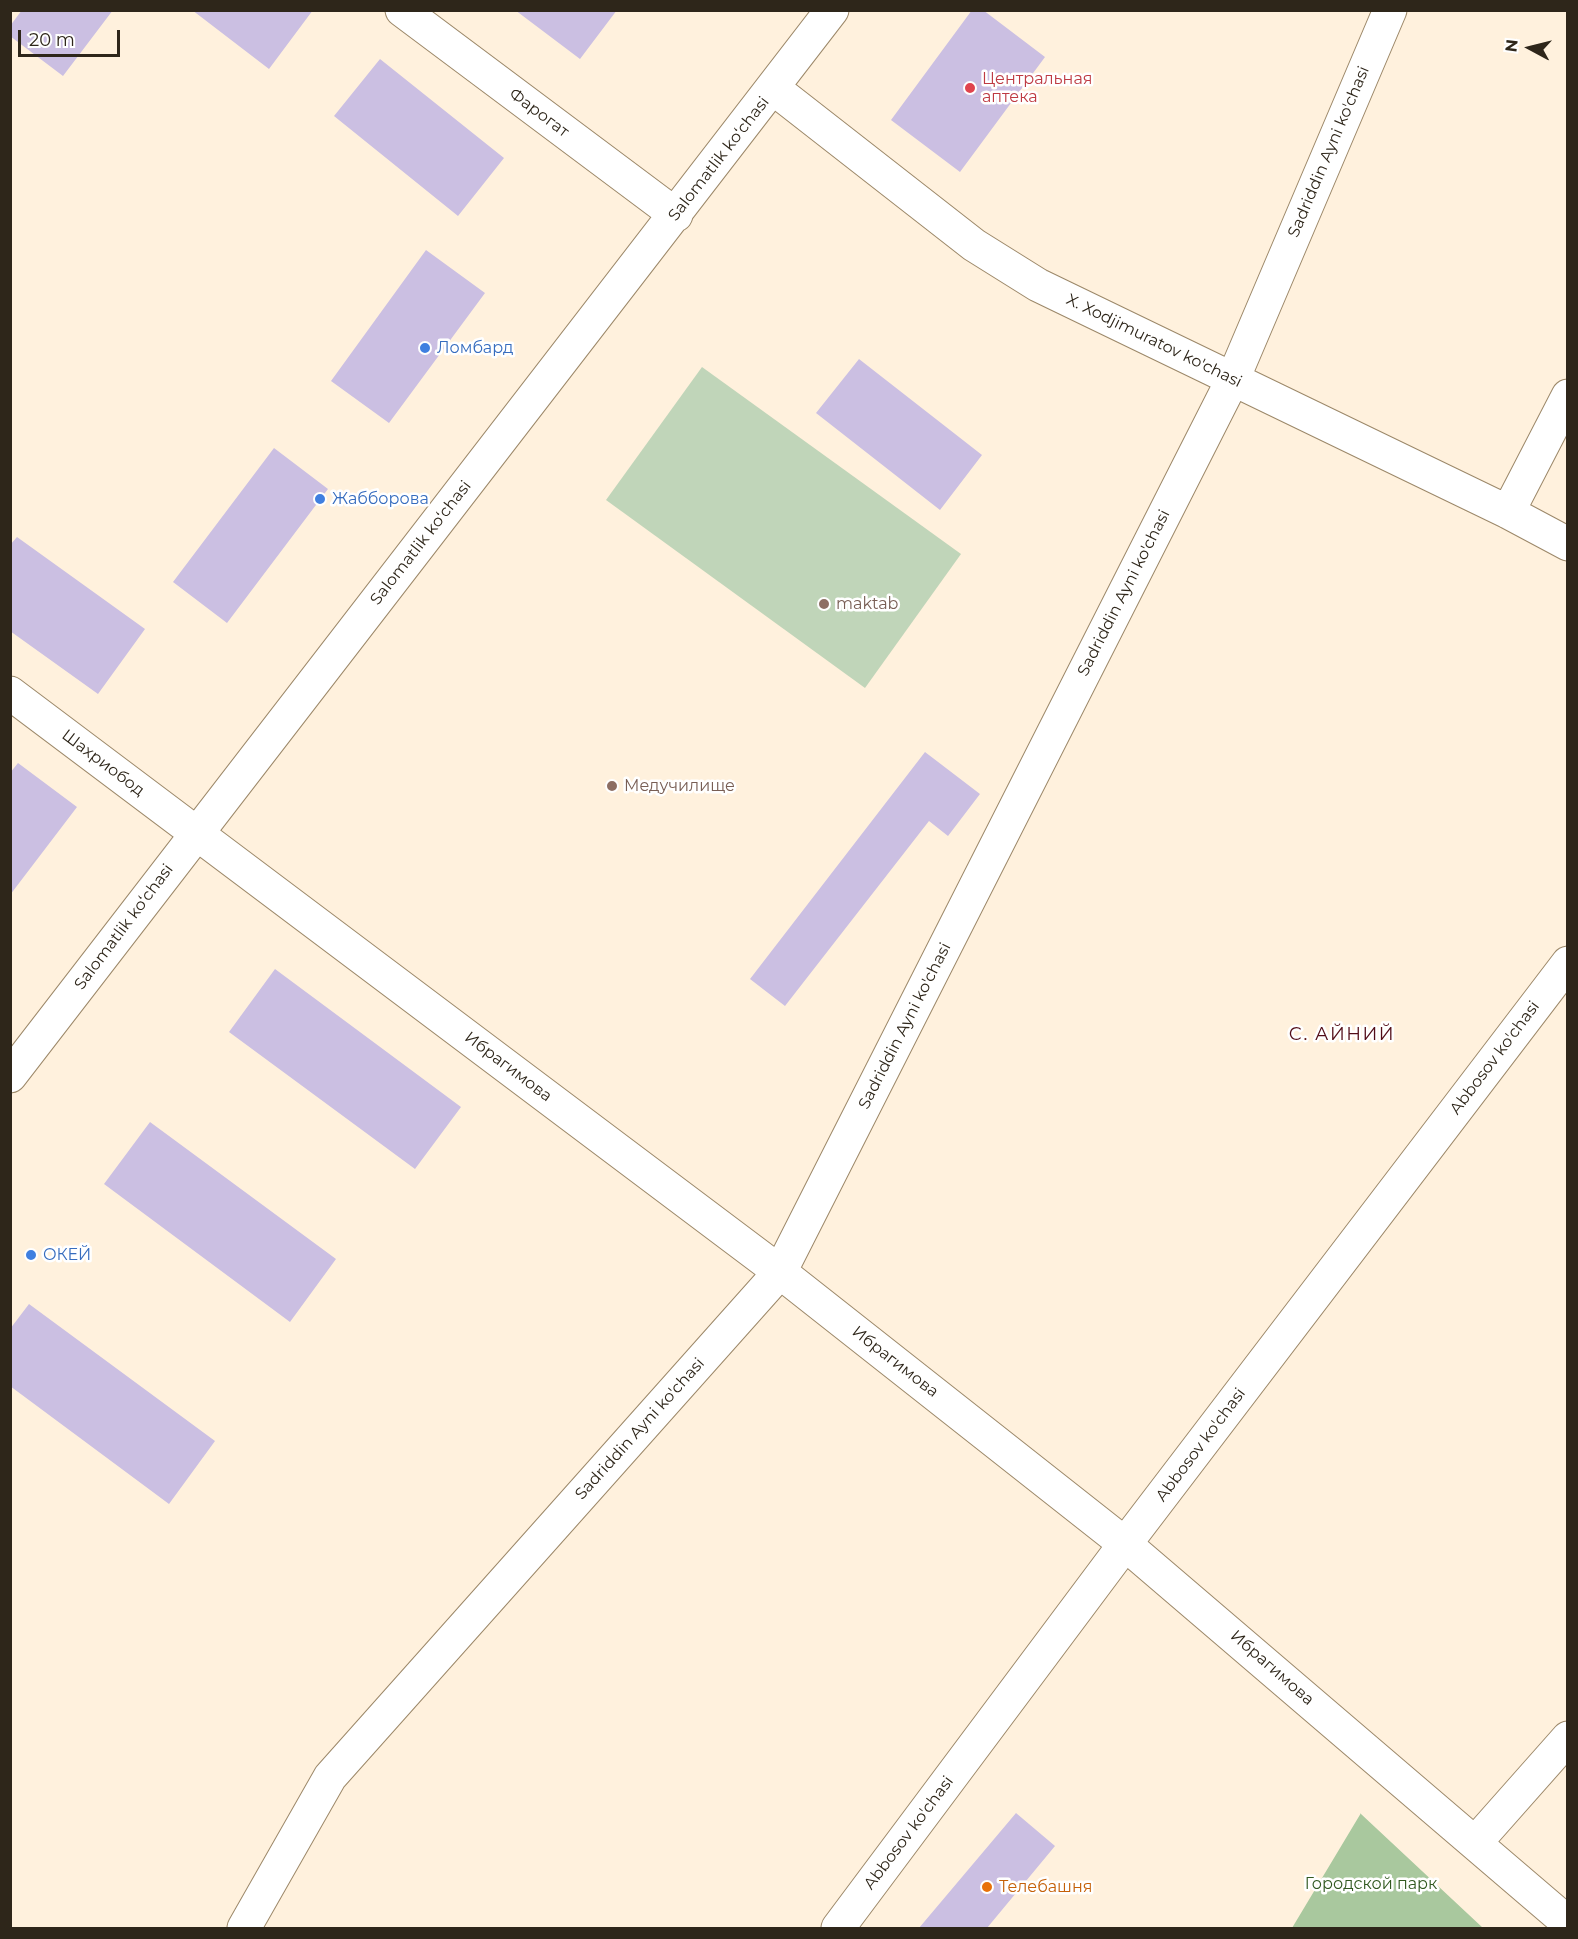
<!DOCTYPE html>
<meta charset="utf-8">
<style>
body{margin:0}
#map{position:relative;width:1578px;height:1939px;overflow:hidden;background:#fff1dd;font-family:Montserrat,sans-serif}
canvas{display:block}
.frame{position:absolute;inset:0;border:12px solid #2e261a;pointer-events:none}
.north{position:absolute;left:1500px;top:18px;width:60px;height:60px;-webkit-text-stroke:4px #fff;paint-order:stroke;rotate:277deg;font-size:16px;font-weight:700;line-height:24px;text-align:center;color:#2e261a}
.north::after{content:'';display:block;margin:auto;width:21px;height:27px;background:#2e261a;clip-path:polygon(50% 0,100% 100%,50% 72%,0 100%)}
.scale{position:absolute;left:18px;top:30px;width:102px;height:27px;box-sizing:border-box;border:3px solid #2e261a;border-top:0;padding-left:8px;font-size:18px;line-height:21px;white-space:nowrap;color:#2e261a;-webkit-text-stroke:4px #fff;paint-order:stroke}
</style>
<div id="map">
<canvas width="1578" height="1939"></canvas>
<div class="frame"></div>
<div class="north">N</div>
<div class="scale">20 m</div>
</div>
<script>
const context = document.querySelector('canvas').getContext('2d');
context.lineJoin = 'round';
function fill(path, color) {
  context.fillStyle = color;
  context.fill(path, 'evenodd');
}
function poly(rows) {
  const path = new Path2D();
  for (const r of rows) {
    path.moveTo(r[0], r[1]);
    for (let i = 2; i < r.length; i += 2) path.lineTo(r[i], r[i + 1]);
  }
  return path;
}
function stroke(path, color, width, dash) {
  context.strokeStyle = color;
  context.lineWidth = width;
  context.lineCap = dash ? 'butt' : 'round';
  context.setLineDash(dash || []);
  context.stroke(path);
}
function drawText(font, color, halo, rows, align = 'center') {
  context.font = font + ' Montserrat,sans-serif';
  context.lineWidth = 5;
  context.setLineDash([]);
  context.textBaseline = 'middle';
  context.strokeStyle = halo;
  context.fillStyle = color;
  for (const [text, x, y, turn = 0] of rows) {
    context.save();
    context.translate(x, y);
    context.rotate((+turn || 0) * Math.PI / 180);
    context.textAlign = isNaN(turn) ? turn : align;
    if (halo) context.strokeText(text, 0, 0);
    context.fillText(text, 0, 0);
    context.restore();
  }
}
const green = poly([
 [702,367,961,554,865,688,606,500]
]);
const forest = poly([
 [1361,1813,1361,1814,1483,1928,1292,1928]
]);
const building = poly([
 [22,10,113,10,63,76,10,36,10,26],
 [192,10,313,10,269,69],
 [515,10,617,10,580,59],
 [972,10,983,10,1045,57,960,172,891,120],
 [380,59,504,158,458,216,334,116],
 [426,250,485,293,389,423,331,381],
 [859,359,982,455,940,510,816,413],
 [274,448,328,489,227,623,173,582],
 [17,537,145,629,98,694,10,631,10,545],
 [925,752,980,794,948,836,929,821,785,1006,750,979],
 [18,763,77,807,10,895,10,773],
 [275,969,461,1107,415,1169,229,1032],
 [150,1122,336,1259,290,1322,104,1184],
 [29,1304,215,1441,169,1504,10,1386,10,1329],
 [1016,1813,1055,1846,987,1928,919,1928]
]);
const minor = poly([
 [402,10,676,215],
 [773,88,974,245,1038,285,1508,512,1568,544],
 [1508,512,1568,396],
 [10,693,780,1272,1125,1544,1568,1923],
 [10,1076,832,10],
 [1475,1843,1568,1738],
 [244,1928,330,1777,780,1272,1233,379,1390,10]
]);
const major = poly([
 [838,1928,1125,1544,1568,963]
]);
const markers = [
 [970,88,6,"#e0444e"],
 [425,348,6,"#3f7fe0"],
 [320,499,6,"#3f7fe0"],
 [824,604,6,"#8d6e63"],
 [612,786,6,"#8d6e63"],
 [31,1255,6,"#3f7fe0"],
 [987,1887,6,"#e8710a"]
];
const healthNames = [
 ["Центральная",982,79],
 ["аптека",982,97]
];
const streetNames = [
 ["Фарогат",539,113,37],
 ["Sadriddin Ayni ko'chasi",1329,152,-67],
 ["Salomatlik ko‘chasi",719,159,-52],
 ["X. Xodjimuratov ko'chasi",1154,341,26],
 ["Salomatlik ko‘chasi",421,543,-52],
 ["Sadriddin Ayni ko'chasi",1124,593,-63],
 ["Шахриобод",103,763,37],
 ["Salomatlik ko‘chasi",124,927,-53],
 ["Sadriddin Ayni ko'chasi",905,1026,-63],
 ["Abbosov ko'chasi",1495,1058,-53],
 ["Ибрагимова",508,1067,37],
 ["Ибрагимова",895,1362,38],
 ["Sadriddin Ayni ko'chasi",640,1429,-48],
 ["Abbosov ko'chasi",1201,1445,-53],
 ["Ибрагимова",1272,1668,41],
 ["Abbosov ko'chasi",909,1833,-53]
];
const shopNames = [
 ["Ломбард",437,348],
 ["Жабборова",332,499],
 ["ОКЕЙ",43,1255]
];
const educationNames = [
 ["maktab",836,604],
 ["Медучилище",624,786]
];
const parkNames = [
 ["Городской парк",1371,1884]
];
const foodNames = [
 ["Телебашня",999,1887]
];
const neighbourhoodNames = [
 ["С. АЙНИЙ",1342,1035]
];
fill(green, '#c0d5b9');
fill(forest, '#a9c89e');
fill(building, '#cbbfe2');
stroke(minor, '#9c8869', 35);
stroke(major, '#9c8869', 35);
stroke(minor, '#fff', 33);
stroke(major, '#fff', 33);
for (const [x, y, r, color] of markers) {
  const dot = new Path2D();
  dot.arc(x, y, r, 0, 2 * Math.PI);
  context.fillStyle = color;
  context.fill(dot);
  stroke(dot, '#fff', 2);
}
drawText('16px', '#be3a42', '#fff', healthNames, 'left');
drawText('16px', '#2e261a', '#fff', streetNames);
drawText('16px', '#366cbe', '#fff', shopNames, 'left');
drawText('16px', '#785e54', '#fff', educationNames, 'left');
drawText('16px', '#315920', '#fff', parkNames);
drawText('16px', '#c56008', '#fff', foodNames, 'left');
context.letterSpacing = '1.5px';
drawText('18px', '#520c17', '#fff', neighbourhoodNames);
context.letterSpacing = '0px';
</script>
